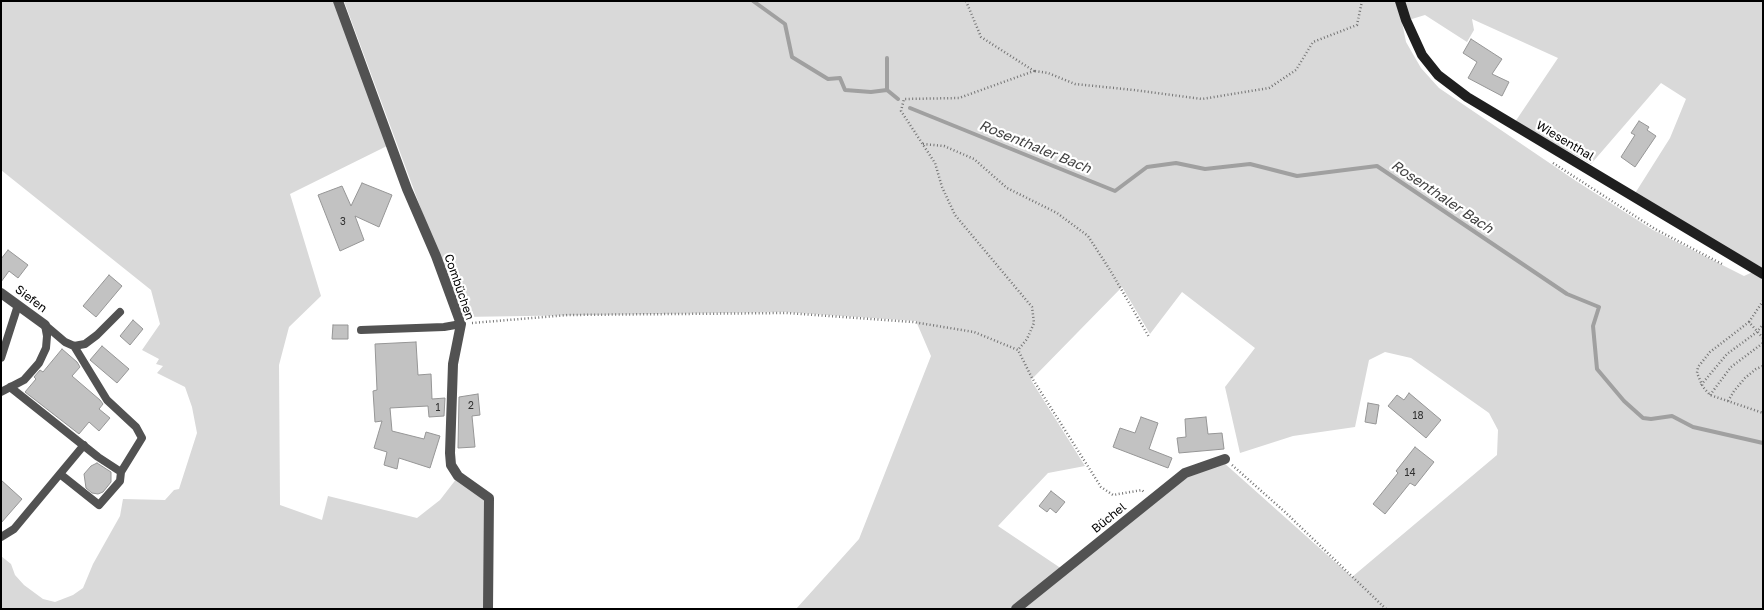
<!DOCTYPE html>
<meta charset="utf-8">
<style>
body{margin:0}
#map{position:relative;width:1764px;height:610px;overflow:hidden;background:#fff;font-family:"Golos Text",sans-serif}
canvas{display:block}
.frame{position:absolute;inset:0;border:2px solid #000;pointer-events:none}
</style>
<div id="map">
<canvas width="1764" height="610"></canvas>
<div class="frame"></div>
</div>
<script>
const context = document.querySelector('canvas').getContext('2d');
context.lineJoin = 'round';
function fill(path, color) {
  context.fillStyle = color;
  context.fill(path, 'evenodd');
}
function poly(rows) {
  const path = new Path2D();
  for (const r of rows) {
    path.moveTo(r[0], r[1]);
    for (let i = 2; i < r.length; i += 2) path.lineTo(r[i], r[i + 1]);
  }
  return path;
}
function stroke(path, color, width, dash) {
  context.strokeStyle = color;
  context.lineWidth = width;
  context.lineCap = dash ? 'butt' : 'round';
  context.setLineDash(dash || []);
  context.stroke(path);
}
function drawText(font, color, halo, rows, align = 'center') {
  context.font = font + ' "Golos Text",sans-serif';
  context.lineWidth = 4.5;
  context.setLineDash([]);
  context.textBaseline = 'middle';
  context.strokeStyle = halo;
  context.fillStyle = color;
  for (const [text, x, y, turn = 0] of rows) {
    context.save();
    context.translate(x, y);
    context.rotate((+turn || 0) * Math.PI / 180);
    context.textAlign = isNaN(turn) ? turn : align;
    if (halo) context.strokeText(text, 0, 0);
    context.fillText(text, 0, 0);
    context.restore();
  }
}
const green = poly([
 [1,1,337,1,391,144,290,194,321,296,289,327,279,365,280,505,322,520,328,496,417,518,440,500,457,478,487,498,486,609,1,609,1,556,11,564,15,575,24,585,43,599,55,602,73,595,83,588,93,564,120,516,123,499,165,500,174,490,179,489,197,433,192,407,185,387,157,373,163,366,156,364,159,359,142,350,160,324,151,290,1,170],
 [344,1,1763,1,1763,268,1634,195,1670,138,1686,99,1661,83,1591,164,1515,122,1558,58,1472,19,1474,30,1467,42,1425,15,1402,22,1406,42,1421,68,1439,88,1576,181,1653,230,1744,276,1755,271,1763,277,1763,609,1024,609,1186,475,1223,462,1352,577,1497,455,1498,430,1489,413,1411,358,1385,352,1369,360,1355,427,1293,436,1240,453,1225,387,1255,348,1182,292,1150,334,1122,287,1031,380,1085,466,1048,473,998,526,1062,569,1010,609,796,609,859,539,931,356,916,321,785,312,461,317]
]);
const stream = poly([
 [753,1,785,24,792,57,828,79,840,78,845,90,871,92,887,90,898,99],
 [887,90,887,58],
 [910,108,1115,191,1147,167,1176,163,1205,169,1250,164,1297,176,1377,166,1567,294,1599,307,1593,326,1597,369,1624,401,1643,418,1651,419,1672,416,1693,427,1763,443]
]);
const building = poly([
 [1471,39,1502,59,1492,74,1509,82,1502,96,1468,78,1477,62,1463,53,1471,39],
 [1639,121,1649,127,1647,130,1656,136,1635,167,1621,157,1635,135,1631,133,1639,121],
 [362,183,392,195,379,227,355,216,364,240,340,251,318,195,342,186,351,206,362,183],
 [8,250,28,265,18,278,9,271,1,282,1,259,8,250],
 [109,275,122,286,96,317,83,306,109,275],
 [133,320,143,329,130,345,120,336,133,320],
 [333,325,348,325,348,339,332,339,333,325],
 [416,342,418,375,431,374,432,399,445,398,444,416,429,417,428,406,390,408,392,431,424,439,426,432,440,436,430,468,399,458,397,469,384,465,387,452,374,448,382,421,375,422,373,391,377,390,375,344,416,342],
 [102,346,129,369,117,383,90,360,102,346],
 [62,349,77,362,80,367,72,376,100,400,103,404,99,409,110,418,99,431,89,422,79,434,25,392,36,379,34,377,40,370,43,372,62,349],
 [1409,393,1441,420,1426,438,1388,406,1397,395,1404,400,1409,393],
 [478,394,480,415,472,416,475,447,458,448,459,397,478,394],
 [1368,403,1379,405,1376,424,1365,422,1368,403],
 [1141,417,1158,423,1149,449,1172,458,1168,468,1113,447,1120,428,1135,433,1141,417],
 [1206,417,1208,434,1222,433,1224,449,1179,453,1177,438,1186,437,1185,419,1206,417],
 [1415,447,1434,462,1415,486,1410,483,1385,514,1373,504,1398,473,1396,471,1415,447],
 [97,463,111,472,111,482,103,492,98,494,92,493,86,488,84,474,91,466,97,463],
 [1,480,22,499,1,523,1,480],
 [1051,491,1065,502,1056,513,1050,508,1047,512,1039,506,1051,491]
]);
const path = poly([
 [966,1,981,37,1034,71,959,98,904,99,901,111,935,163,942,187,955,215,1032,307,1034,323,1027,339,1018,350],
 [1035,71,1048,73,1075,84,1134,90,1202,99,1269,88,1296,70,1313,42,1357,25,1362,1],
 [923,144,944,146,974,159,1007,188,1057,213,1088,236,1110,270,1149,337],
 [1553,163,1655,229,1722,264],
 [1749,322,1763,301],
 [472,323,568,315,786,313,913,322,974,332,1018,350,1032,378,1101,487,1113,495,1142,490,1144,492],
 [1763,338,1749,322,1710,352,1698,367,1697,373,1703,387,1710,395,1763,413],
 [1701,385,1727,354,1757,332,1763,324],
 [1710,395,1731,367,1763,343],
 [1728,401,1734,391,1745,378,1756,369,1763,366],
 [1232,465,1285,512,1386,609]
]);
const lane = poly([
 [45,325,65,342,74,346,85,344,97,335,120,312],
 [361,330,444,327,461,324],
 [1,358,18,305],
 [10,387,98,457,121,472,142,438,136,427,107,400,74,346],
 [1,392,24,380,39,363,46,348,47,336,45,325],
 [60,474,99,505,120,481,121,472],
 [1,537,14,529,84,445]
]);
const street = poly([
 [338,1,407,189,436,256,461,324,453,364,450,453,451,465,458,476,489,498,488,609],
 [1,293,45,325],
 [1016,609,1185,473,1225,459]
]);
const secondary = poly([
 [1400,1,1406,20,1422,55,1438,75,1467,97,1763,274]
]);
const numberNames = [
 ["3",343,222],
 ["2",471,406],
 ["1",438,408],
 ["18",1418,416],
 ["14",1410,473]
];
const streetNames = [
 ["Wiesenthal",1565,141,31],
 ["Combüchen",459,287,71],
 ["Siefen",31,299,37],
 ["Büchel",1109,518,-39]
];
const waterNames = [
 ["Rosenthaler Bach",1035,147,22],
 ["Rosenthaler Bach",1442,197,34]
];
fill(green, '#d9d9d9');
stroke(stream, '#a0a0a0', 4);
fill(building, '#c2c2c2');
stroke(building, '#969696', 1);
stroke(path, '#747474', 2.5, [1, 2.5]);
stroke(lane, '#525252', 8);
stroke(street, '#525252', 10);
stroke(secondary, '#1f1f1f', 10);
drawText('10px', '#303030', null, numberNames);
drawText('12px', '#000', '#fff', streetNames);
drawText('italic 14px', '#414141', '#fff', waterNames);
</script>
